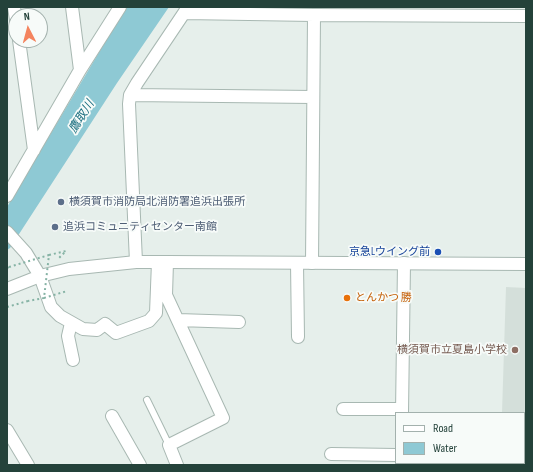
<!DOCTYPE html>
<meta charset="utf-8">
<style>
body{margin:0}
#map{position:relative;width:533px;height:472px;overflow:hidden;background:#e6efeb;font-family:"Sofia Sans Condensed",sans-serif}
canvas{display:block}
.frame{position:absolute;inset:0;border:8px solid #24423a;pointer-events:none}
.legend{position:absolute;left:395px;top:412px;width:130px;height:52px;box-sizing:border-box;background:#f7fbf9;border:1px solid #a3b1ad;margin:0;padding:5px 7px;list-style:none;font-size:12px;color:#24423a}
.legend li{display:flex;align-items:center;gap:8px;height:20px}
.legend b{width:20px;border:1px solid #a3b1ad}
.north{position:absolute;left:8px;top:8px;width:40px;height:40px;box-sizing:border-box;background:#f7fbf9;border:1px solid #a3b1ad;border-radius:50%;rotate:354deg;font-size:11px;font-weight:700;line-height:16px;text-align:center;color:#24423a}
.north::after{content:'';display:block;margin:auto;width:14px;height:18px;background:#f4845f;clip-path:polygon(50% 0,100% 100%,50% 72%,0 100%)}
</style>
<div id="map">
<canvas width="533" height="472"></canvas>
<div class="frame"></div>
<ul class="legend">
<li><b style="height:5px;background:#fff"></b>Road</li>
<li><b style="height:11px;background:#8ec9d4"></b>Water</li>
</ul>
<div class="north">N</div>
</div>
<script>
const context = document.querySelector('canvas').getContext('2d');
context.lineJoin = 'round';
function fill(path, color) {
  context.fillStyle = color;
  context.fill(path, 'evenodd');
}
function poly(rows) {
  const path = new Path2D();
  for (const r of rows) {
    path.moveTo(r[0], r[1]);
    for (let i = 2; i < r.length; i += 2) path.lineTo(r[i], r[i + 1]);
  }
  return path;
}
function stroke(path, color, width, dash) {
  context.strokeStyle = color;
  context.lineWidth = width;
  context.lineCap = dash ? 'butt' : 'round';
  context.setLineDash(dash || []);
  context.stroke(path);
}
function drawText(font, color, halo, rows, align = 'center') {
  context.font = font + ' "Sofia Sans Condensed","Noto Sans JP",sans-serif';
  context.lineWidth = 3.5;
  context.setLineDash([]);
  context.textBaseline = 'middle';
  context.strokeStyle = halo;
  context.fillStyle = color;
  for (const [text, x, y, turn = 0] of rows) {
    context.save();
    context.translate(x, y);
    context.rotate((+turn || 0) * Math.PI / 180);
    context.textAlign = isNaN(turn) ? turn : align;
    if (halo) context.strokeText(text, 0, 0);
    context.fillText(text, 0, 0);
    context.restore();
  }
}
const built = poly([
 [305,7,526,7,526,8,305,8],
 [506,287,526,288,526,465,501,465,501,463,524,463,524,413,502,413]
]);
const water = poly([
 [126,7,169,7,117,83,10,248,7,250,7,207]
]);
const path = poly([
 [49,255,66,251,58,259],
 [7,268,9,267],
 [7,307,28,301]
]);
const service = poly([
 [147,400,169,445]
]);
const minor = poly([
 [14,7,16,20],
 [72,7,80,70],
 [184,13,314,15,526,16],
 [19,40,34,150],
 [130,95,313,97],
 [7,196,80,70,120,7],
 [136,262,129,104,130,95,137,83,188,7],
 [167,262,166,295,223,418,169,445,177,465],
 [297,263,298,337],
 [312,263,314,15],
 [40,276,51,307,60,316,83,329,97,330,105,324,116,333,149,321,156,313,158,262],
 [178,320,239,322],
 [71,323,68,336,73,360],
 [343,409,402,409],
 [402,413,404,263],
 [112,416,140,465],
 [7,430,28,465],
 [331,454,396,455],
 [402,465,402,463]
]);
const tertiary = poly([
 [7,232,26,253,40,276],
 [7,289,40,276,69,269,136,262,167,262,526,264]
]);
const pathBridge = poly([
 [9,267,49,255,44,298,28,301],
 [44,298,67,291]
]);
const markers = [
 [61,202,4,"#5c6f8a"],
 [55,227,4,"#5c6f8a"],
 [438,252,4,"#1a4fb4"],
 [347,298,4,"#e8710a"],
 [515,350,4,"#8d6e63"]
];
const serviceNames = [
 ["横須賀市消防局北消防署追浜出張所",69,202],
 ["追浜コミュニティセンター南館",63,227]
];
const transitNames = [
 ["京急Lウイング前",430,252]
];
const foodNames = [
 ["とんかつ 勝",355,298]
];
const educationNames = [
 ["横須賀市立夏島小学校",507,350]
];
const waterNames = [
 ["鷹取川",82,117,-58]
];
fill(built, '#d4dfda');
fill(water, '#8ec9d4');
stroke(service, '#a8b8b2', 8);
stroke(minor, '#a8b8b2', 14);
stroke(tertiary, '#a8b8b2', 14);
stroke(path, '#86b3a5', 2, [2, 3]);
stroke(service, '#fff', 6);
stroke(minor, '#fff', 12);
stroke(tertiary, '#fff', 12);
stroke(pathBridge, '#86b3a5', 2, [2, 3]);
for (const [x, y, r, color] of markers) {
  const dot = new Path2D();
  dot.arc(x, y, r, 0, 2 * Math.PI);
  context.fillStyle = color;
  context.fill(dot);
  stroke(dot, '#f7fbf9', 1.5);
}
drawText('11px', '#4e5e75', '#f7fbf9', serviceNames, 'left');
drawText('11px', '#164399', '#f7fbf9', transitNames, 'right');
drawText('11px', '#c56008', '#f7fbf9', foodNames, 'left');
drawText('11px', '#785e54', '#f7fbf9', educationNames, 'right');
drawText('italic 12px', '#1c6f80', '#f7fbf9', waterNames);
</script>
